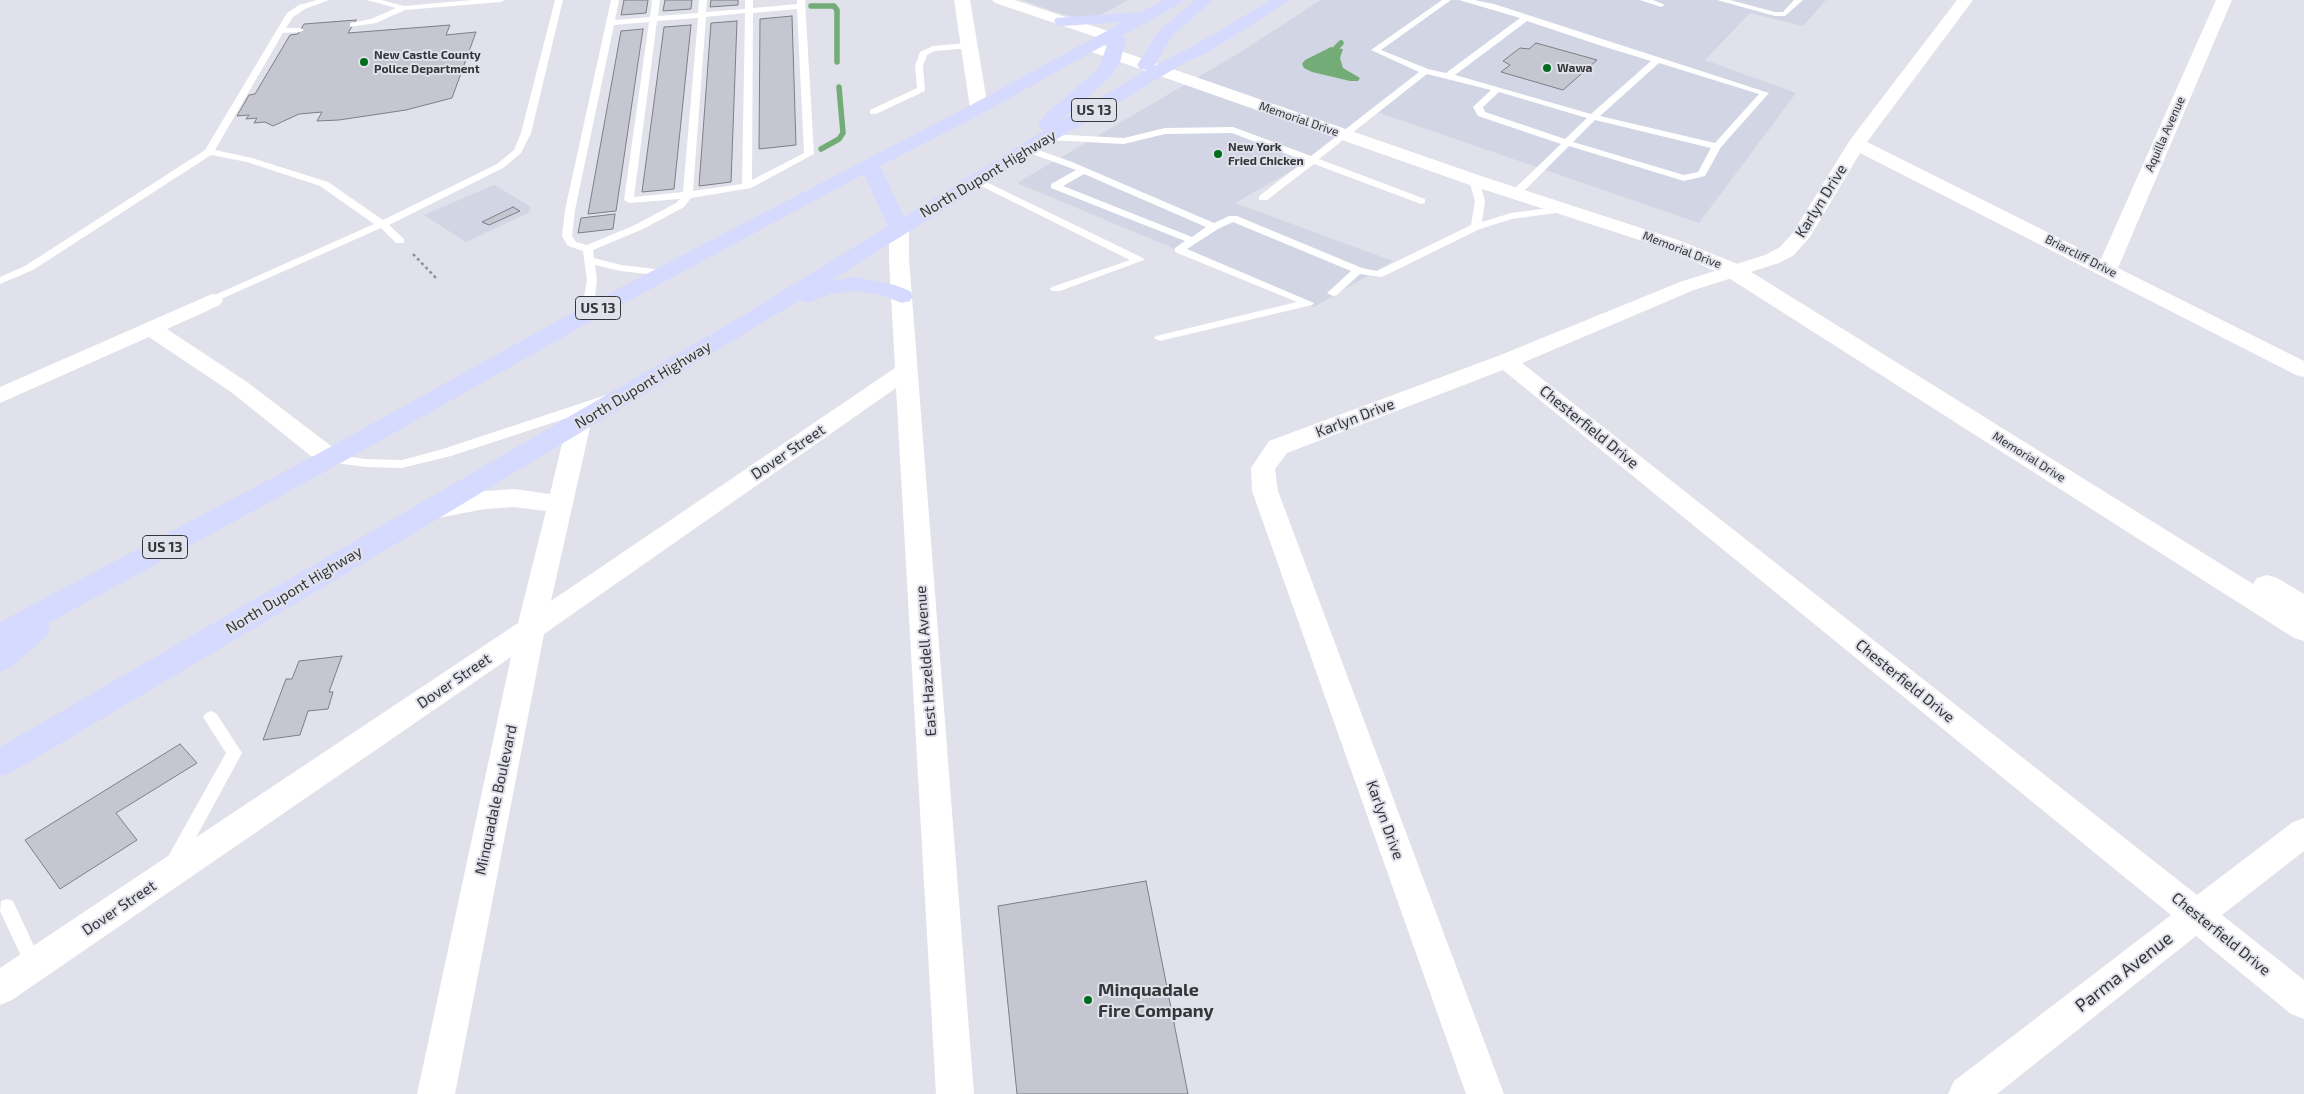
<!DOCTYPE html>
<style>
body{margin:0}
canvas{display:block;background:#e0e1ea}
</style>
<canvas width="2304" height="1094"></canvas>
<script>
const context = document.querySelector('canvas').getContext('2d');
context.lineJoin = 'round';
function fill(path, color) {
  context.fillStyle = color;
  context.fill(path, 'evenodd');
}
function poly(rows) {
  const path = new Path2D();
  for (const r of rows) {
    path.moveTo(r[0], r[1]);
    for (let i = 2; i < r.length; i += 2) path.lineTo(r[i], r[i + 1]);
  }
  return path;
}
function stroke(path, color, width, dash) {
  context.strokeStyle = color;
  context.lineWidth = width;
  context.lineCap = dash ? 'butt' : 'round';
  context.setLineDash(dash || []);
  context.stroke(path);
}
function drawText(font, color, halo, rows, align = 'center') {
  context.font = font + ' "Exo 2",sans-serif';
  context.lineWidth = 4;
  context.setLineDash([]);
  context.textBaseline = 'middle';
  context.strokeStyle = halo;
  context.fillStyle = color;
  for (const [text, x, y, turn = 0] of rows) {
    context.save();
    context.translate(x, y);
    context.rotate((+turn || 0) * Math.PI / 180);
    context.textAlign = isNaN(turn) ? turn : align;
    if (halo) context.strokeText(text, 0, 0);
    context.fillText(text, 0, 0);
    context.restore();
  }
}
const built = poly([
 [1022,0,1128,0,1099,16,1073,17,1055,12],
 [1321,0,1826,0,1803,26,1750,13,1705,60,1796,93,1699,223,1377,112,1335,146,1235,203,1393,261,1314,307,1017,183,1239,53],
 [494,185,531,207,528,213,466,242,424,215]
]);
const water = poly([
 [1331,47,1343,49,1340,58,1343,68,1360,78,1358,81,1350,81,1312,72,1304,68,1302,64,1305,60]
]);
const stream = poly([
 [811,6,834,6,837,10,837,62],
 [1336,48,1341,43],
 [821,149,839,139,843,133,839,87]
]);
const building = poly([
 [624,0,648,0,646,13,621,15,624,0],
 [665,0,692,0,691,9,663,11,665,0],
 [711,0,738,0,738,5,710,7,711,0],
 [792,16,796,145,759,149,760,19,792,16],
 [356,20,348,33,450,25,446,35,476,32,452,98,406,110,339,120,317,121,322,112,299,114,273,126,265,122,254,123,257,118,246,119,249,115,237,116,249,95,255,94,290,35,298,34,304,24,356,20],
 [737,21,731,182,699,186,711,23,737,21],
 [691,25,674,189,642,192,664,27,691,25],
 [643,29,616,211,588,214,621,31,643,29],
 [1536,43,1597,60,1563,90,1501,72,1510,65,1503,61,1520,48,1529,49,1536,43],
 [513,207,520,211,489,225,482,222,513,207],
 [615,214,613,229,578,233,581,218,615,214],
 [342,656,329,692,333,692,328,709,308,711,300,735,263,740,286,679,292,679,299,661,342,656],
 [180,744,197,763,116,813,137,840,60,889,25,840,180,744],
 [1146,881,1188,1094,1017,1094,998,906,1146,881]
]);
const path = poly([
 [413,254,436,278]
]);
const service = poly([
 [317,0,329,0,305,9,293,17,286,28,300,28,304,30,300,32,283,33,215,150,252,158,328,182,383,220,497,164,514,150,521,133,555,0,563,0,531,133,521,153,503,168,389,225,404,239,404,243,396,243,381,228,212,303,208,302,206,300,208,298,374,224,320,186,247,162,211,155,33,270,0,284,0,277,25,266,205,150,287,13,299,5,317,0],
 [367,0,381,0,404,6,472,0,505,0,501,2,405,10,376,23,350,27,350,23,371,19,396,8,367,0],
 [611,0,619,0,615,20,650,17,652,0,660,0,658,16,698,13,699,0,707,0,706,12,745,9,745,0,753,0,753,8,797,4,797,0,805,0,814,154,751,188,691,198,684,207,643,229,593,250,594,258,621,265,664,270,669,273,664,276,620,271,595,265,597,280,593,314,587,317,581,314,587,280,583,251,568,246,562,236,565,210,611,0],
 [797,9,804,153,752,180,753,13,797,9],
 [745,13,742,184,693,191,706,17,745,13],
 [698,18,683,192,634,197,657,21,698,18],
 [649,22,624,200,629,203,680,199,676,203,635,225,587,245,576,242,572,236,575,210,614,25,649,22],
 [1442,0,1451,0,1381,50,1428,69,1446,73,1520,18,1459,0,1474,0,1494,4,1769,93,1721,147,1705,176,1684,181,1569,146,1519,196,1515,197,1511,196,1511,192,1561,144,1478,116,1473,107,1491,90,1427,74,1319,159,1425,199,1425,203,1421,204,1314,164,1267,200,1259,200,1259,196,1305,161,1232,133,1165,134,1124,144,1048,140,1043,137,1048,134,1124,138,1165,128,1233,127,1311,156,1419,72,1371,50,1442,0],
 [1527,21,1605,47,1651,61,1591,114,1455,75,1527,21],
 [1659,63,1759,94,1715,143,1600,116,1659,63],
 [1499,92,1587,118,1565,139,1485,112,1483,107,1499,92],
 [1595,120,1711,148,1698,172,1684,175,1573,142,1595,120],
 [1640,0,1653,0,1665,5,1661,7,1640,0],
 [1717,0,1730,0,1775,12,1783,12,1794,0,1803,0,1785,16,1775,16,1717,0],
 [968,43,971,44,971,48,935,51,927,55,923,66,925,91,876,114,870,114,870,110,917,88,915,66,920,52,933,46,968,43],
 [1027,146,1072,162,1214,223,1229,216,1237,216,1362,268,1377,271,1471,225,1475,201,1469,180,1471,178,1474,177,1479,180,1485,201,1482,222,1511,213,1564,206,1569,209,1564,212,1512,219,1480,229,1382,277,1360,274,1337,295,1333,296,1327,293,1351,271,1233,222,1218,229,1187,249,1314,303,1312,305,1160,341,1154,338,1156,336,1297,302,1175,252,1175,248,1185,241,1051,188,1051,184,1076,170,1024,151,1022,149,1027,146],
 [1084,174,1206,227,1192,237,1063,186,1084,174],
 [976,177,1143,258,1144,260,1060,291,1052,291,1050,289,1052,287,1130,260,973,182,973,178,976,177],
 [606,395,612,399,610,402,567,418,451,456,402,468,365,467,330,462,324,458,330,454,365,459,402,460,443,449,606,395],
 [211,711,216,713,242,753,180,867,174,870,168,867,165,862,226,753,203,717,206,713,211,711],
 [7,899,13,901,40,959,43,965,40,971,34,974,28,971,0,911,1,901,7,899]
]);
const minor = poly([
 [954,0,970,0,988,108,985,112,979,113,973,112,970,108,954,0],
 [992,0,1015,0,1114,33,1116,36,1114,39,1108,41,1102,39,995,3,992,0],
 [1957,0,1973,0,1867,142,2101,259,2216,0,2232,0,2118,268,2304,361,2304,377,2296,375,1860,153,1810,237,1794,255,1779,263,1694,290,1522,363,2197,895,2293,822,2304,818,2304,851,2222,915,2304,980,2304,1019,2291,1014,2196,936,1997,1094,1948,1094,1954,1081,2171,915,1503,370,1287,453,1275,469,1278,491,1504,1094,1466,1094,1252,491,1251,468,1269,441,1498,356,1680,282,1765,255,1780,247,1792,234,1850,140,1957,0],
 [899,222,906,224,909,228,909,259,974,1094,936,1094,896,388,544,634,455,1094,417,1094,511,657,12,1000,0,1005,0,968,518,623,546,511,514,507,485,509,432,519,423,516,419,510,423,504,485,491,514,489,550,494,567,423,571,418,579,415,587,418,591,423,551,601,895,368,889,259,889,228,892,224,899,222],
 [212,294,220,295,223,300,220,305,167,329,247,382,339,452,342,458,339,464,330,466,321,464,231,392,149,337,0,403,0,387,212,294]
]);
const tertiary = poly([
 [1092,41,1484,177,1678,240,1740,265,2253,584,2257,578,2267,575,2277,578,2304,594,2304,641,2294,638,1724,275,1664,248,1470,185,1086,50,1084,46,1086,42,1092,41]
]);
const trunk = poly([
 [1163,0,1183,0,1181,3,1122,36,1126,40,1120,62,1111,76,1059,122,1147,70,1140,69,1137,65,1158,32,1195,0,1213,0,1173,35,1154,66,1195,45,1271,0,1290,0,1207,53,1184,63,1034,153,830,281,856,277,895,285,910,291,913,296,910,301,902,303,881,295,856,291,830,294,808,303,800,300,441,517,11,773,0,776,0,747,739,318,888,226,864,174,595,319,339,464,47,624,50,629,45,637,11,668,0,672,0,622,321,452,579,309,973,104,1123,22,1062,26,1056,24,1054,21,1056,18,1141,12,1163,0],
 [1108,43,1098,69,1049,111,1040,121,1038,125,1040,129,1045,130,904,217,880,166,985,112,1108,43]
]);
const markers = [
 [364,62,5,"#006d1e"],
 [1547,68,5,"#006d1e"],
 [1218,154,5,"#006d1e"],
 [1088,1000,5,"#006d1e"]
];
const farPoinames = [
 ["New Castle County",374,55],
 ["Police Department",374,69],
 ["Wawa",1557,68],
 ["New York",1228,147],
 ["Fried Chicken",1228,161]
];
const farStreetnames = [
 ["Memorial Drive",1299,119,19],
 ["Aquilla Avenue",2165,134,-66],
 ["Memorial Drive",1682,250,21],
 ["Briarcliff Drive",2081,256,27],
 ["Memorial Drive",2029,457,32]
];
const shields = [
 [1094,110,45],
 [598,308,45],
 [165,547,45]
];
const shieldNames = [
 ["US 13",1094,110],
 ["US 13",598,308],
 ["US 13",165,547]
];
const streetNames = [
 ["North Dupont Highway",988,174,-31],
 ["Karlyn Drive",1821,201,-58],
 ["North Dupont Highway",643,385,-31],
 ["Karlyn Drive",1355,418,-21],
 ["Chesterfield Drive",1589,427,39],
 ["Dover Street",788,452,-34],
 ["North Dupont Highway",294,590,-31],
 ["East Hazeldell Avenue",926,661,-94],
 ["Dover Street",454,681,-34],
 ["Chesterfield Drive",1905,681,39],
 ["Minquadale Boulevard",496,800,-78],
 ["Karlyn Drive",1385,820,70],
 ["Dover Street",119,908,-34],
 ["Chesterfield Drive",2221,934,39]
];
const nearStreetnames = [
 ["Parma Avenue",2124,972,-38]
];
const nearPoinames = [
 ["Minquadale",1098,990],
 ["Fire Company",1098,1011]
];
fill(built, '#d2d5e4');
fill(water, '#73ac76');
stroke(stream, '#73ac76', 5.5);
fill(building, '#c5c6cf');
stroke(building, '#7d7f86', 1);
stroke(path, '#8f9097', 2.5, [3, 3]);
fill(service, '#fff');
fill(minor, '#fff');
fill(tertiary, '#fff');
fill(trunk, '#d6dafe');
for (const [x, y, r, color] of markers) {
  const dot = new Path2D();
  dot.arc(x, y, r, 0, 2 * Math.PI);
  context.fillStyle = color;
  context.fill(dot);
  stroke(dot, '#e0e1ea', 2);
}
drawText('bold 12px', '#353639', '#e0e1ea', farPoinames, 'left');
drawText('12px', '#353639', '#e0e1ea', farStreetnames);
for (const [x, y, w] of shields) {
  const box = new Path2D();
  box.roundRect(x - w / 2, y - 11.5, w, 23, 4);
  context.fillStyle = '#e0e1ea';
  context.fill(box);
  stroke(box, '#353639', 1);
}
drawText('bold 14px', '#353639', null, shieldNames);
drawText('15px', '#353639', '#e0e1ea', streetNames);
drawText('18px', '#353639', '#e0e1ea', nearStreetnames);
drawText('bold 18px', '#353639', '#e0e1ea', nearPoinames, 'left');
</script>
